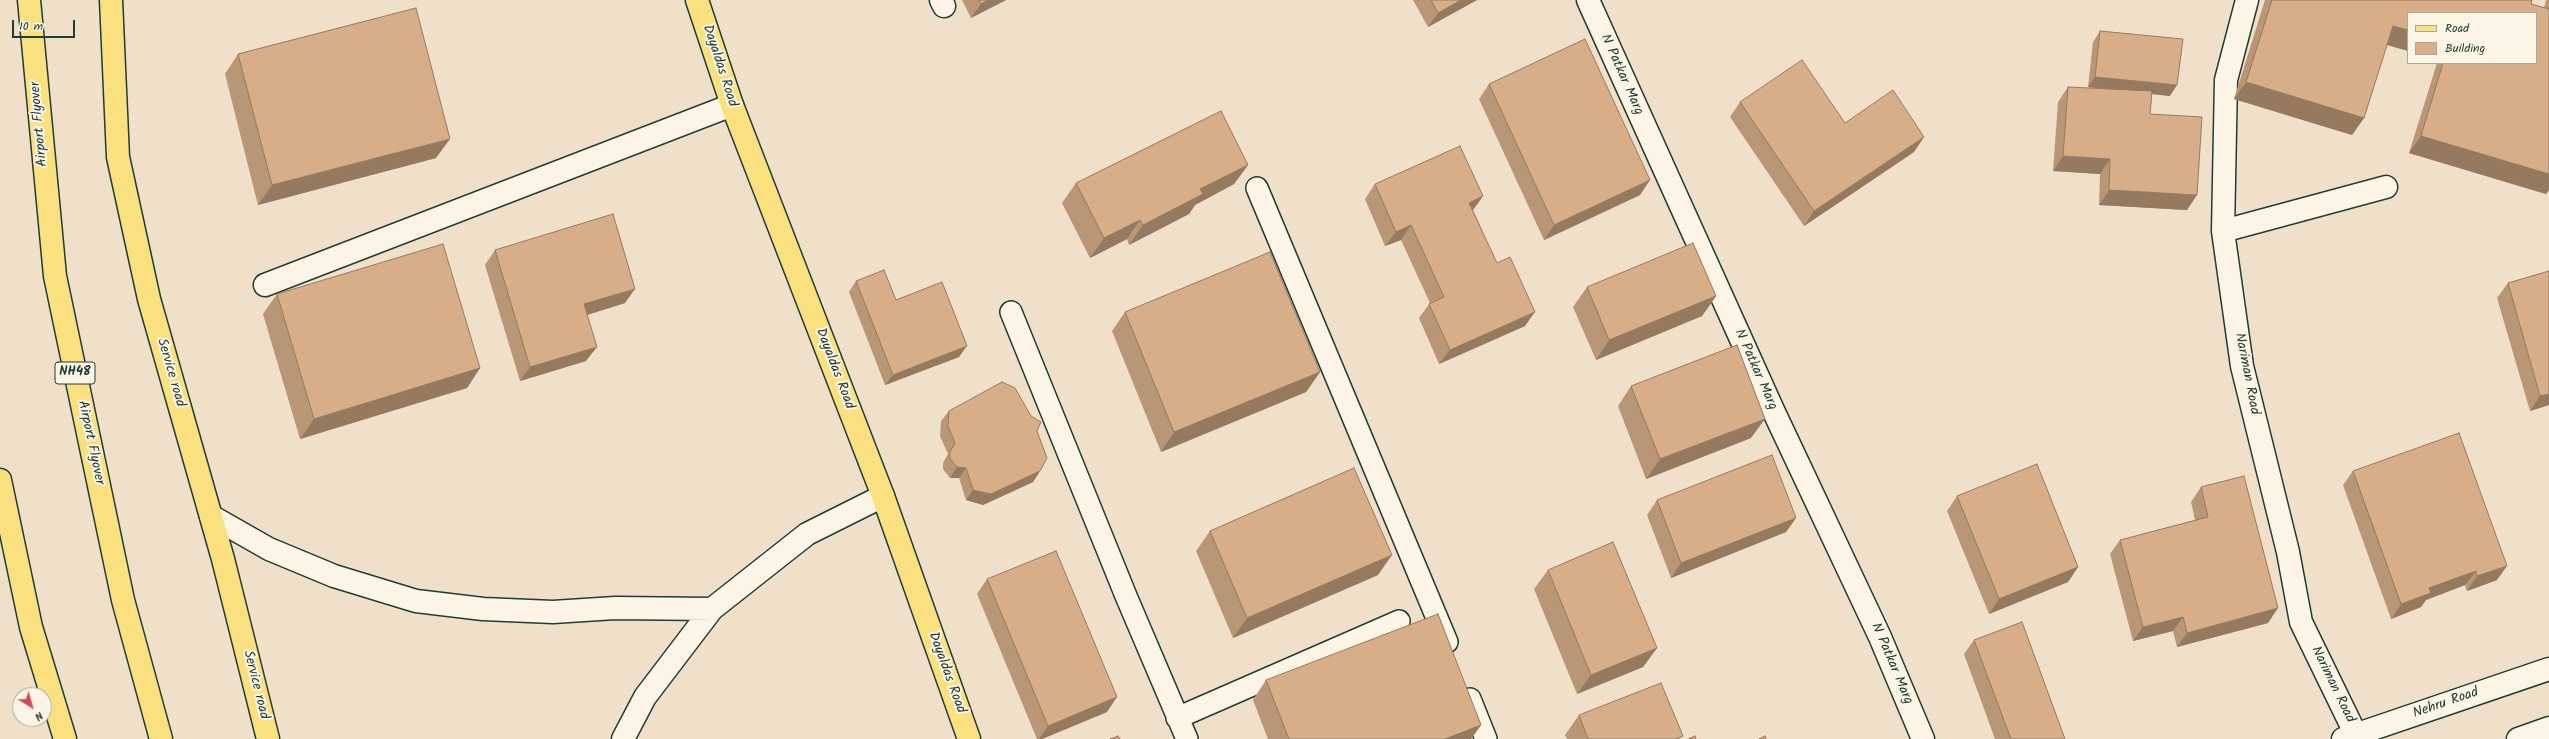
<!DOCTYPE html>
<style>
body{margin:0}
#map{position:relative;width:2549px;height:739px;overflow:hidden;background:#f1e0c9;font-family:Kalam,sans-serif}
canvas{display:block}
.legend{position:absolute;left:2407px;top:12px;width:130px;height:52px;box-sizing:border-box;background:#fcf5e5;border:1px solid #a4ab9e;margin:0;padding:5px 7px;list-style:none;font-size:12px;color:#1f3d34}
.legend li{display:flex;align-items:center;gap:8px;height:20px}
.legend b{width:20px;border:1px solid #a4ab9e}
.north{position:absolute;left:12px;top:687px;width:40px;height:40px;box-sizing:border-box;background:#fcf5e5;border:1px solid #a4ab9e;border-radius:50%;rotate:143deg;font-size:11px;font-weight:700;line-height:16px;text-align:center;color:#1f3d34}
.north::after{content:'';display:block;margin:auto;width:14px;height:18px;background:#d1495b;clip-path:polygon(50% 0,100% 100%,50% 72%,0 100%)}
.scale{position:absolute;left:12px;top:20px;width:63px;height:18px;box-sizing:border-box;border:2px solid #1f3d34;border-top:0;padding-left:5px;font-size:12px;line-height:14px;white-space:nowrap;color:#1f3d34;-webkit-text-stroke:3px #fcf5e5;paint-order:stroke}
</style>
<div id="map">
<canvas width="2549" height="739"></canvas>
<ul class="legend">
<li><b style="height:5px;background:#fbe080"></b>Road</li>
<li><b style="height:11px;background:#d7ae88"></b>Building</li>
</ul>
<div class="north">N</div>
<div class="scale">10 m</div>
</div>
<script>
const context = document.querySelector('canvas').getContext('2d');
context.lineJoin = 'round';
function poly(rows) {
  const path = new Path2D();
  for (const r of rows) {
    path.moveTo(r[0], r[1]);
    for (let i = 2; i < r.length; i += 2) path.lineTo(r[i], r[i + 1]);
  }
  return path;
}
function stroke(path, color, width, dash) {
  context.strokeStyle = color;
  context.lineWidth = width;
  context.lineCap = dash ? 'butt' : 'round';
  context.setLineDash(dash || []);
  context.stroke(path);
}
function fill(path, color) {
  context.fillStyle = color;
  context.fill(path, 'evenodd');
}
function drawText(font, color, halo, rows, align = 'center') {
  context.font = font + ' Kalam,sans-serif';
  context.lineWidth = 4;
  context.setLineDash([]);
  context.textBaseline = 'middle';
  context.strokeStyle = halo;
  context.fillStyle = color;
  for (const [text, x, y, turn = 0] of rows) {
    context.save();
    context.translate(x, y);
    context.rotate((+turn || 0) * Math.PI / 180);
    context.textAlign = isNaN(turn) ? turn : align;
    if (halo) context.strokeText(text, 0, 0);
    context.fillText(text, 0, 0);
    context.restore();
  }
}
const service = poly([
 [1257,188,1447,642],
 [1011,312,1126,596,1187,739],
 [1470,699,1486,739],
 [1177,718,1399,621]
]);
const minor = poly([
 [941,0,944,6],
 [2247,0,2226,80,2223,231,2242,366,2288,552,2301,622,2358,739],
 [2223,231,2386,187],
 [265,285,732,105],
 [211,516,269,549,334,576,416,601,483,609,553,612,615,608,712,609],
 [623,739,645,697,712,609,807,534,883,496]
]);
const tertiary = poly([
 [1588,0,1773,410,1880,637,1923,739],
 [2343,739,2549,669],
 [2518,739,2549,728]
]);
const primary = poly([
 [111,0,118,157,149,299,223,559,268,739],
 [697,0,732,105,883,496,969,739]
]);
const motorway = poly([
 [29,0,55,276,123,600,161,739],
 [0,480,31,627,65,739]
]);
const wall = poly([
 [962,0,1006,0,971,18],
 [1413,0,1477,0,1428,27],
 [2265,0,2532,0,2531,4,2544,8,2546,0,2549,0,2549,190,2546,194,2409,153,2437,63,2536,63,2536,13,2408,51,2387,45,2364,118,2352,135,2234,99],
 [2100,31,2170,96,2152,94,2150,114,2187,210,2099,205,2100,174,2053,171,2058,102,2068,87,2101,89,2088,87,2093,42],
 [238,54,436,158,258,205,225,74],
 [1489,84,1640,195,1544,240,1479,99],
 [1740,102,1845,123,1914,152,1804,226,1730,117],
 [1248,165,1234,184,1195,205,1189,214,1129,245,1127,239,1090,258,1062,203,1076,183],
 [1375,184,1483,196,1473,210,1525,326,1439,364,1419,318,1429,304,1430,303,1401,240,1385,246,1365,199],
 [495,250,625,303,587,315,586,361,520,381,485,265],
 [856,281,896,300,959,357,885,385,849,292],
 [2508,283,2549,405,2530,411,2497,298],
 [1587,287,1716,296,1702,316,1596,360,1573,307],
 [277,294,480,368,467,388,300,439,263,314],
 [1125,312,1320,372,1306,392,1161,452,1112,331],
 [1631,386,1751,438,1646,479,1618,406],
 [949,411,1037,431,1040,471,1033,482,983,505,966,500,959,478,950,478,943,469,943,463,948,454,940,436,941,421],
 [2353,471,2497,580,2467,591,2465,585,2426,600,2421,607,2391,619,2343,485],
 [2201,487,2268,623,2177,647,2173,631,2133,641,2110,554,2120,540,2195,520,2191,502],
 [1957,496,2078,567,2068,582,1989,614,1947,511],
 [1657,500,1796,518,1786,532,1671,578,1647,515],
 [1210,531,1378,575,1233,638,1196,551],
 [1548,570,1657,648,1643,667,1577,694,1534,589],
 [987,579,1107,712,1042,739,1037,739,977,594],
 [1974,640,2065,739,1995,739,1964,654],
 [1266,680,1481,725,1471,739,1268,739,1253,700],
 [1579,715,1681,739,1567,739,1565,735]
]);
const shadedWall = poly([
 [988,0,1006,0,971,18,981,4],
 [1461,0,1477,0,1428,27,1438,13],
 [2393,26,2408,30,2408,51,2381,43],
 [2095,77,2177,85,2170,96,2088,87],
 [2246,82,2364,118,2352,135,2234,99],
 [2421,136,2549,174,2549,190,2546,194,2409,153],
 [1924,137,1914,152,1804,226,1814,211],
 [450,139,436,158,258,205,272,185],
 [2063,156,2110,159,2100,174,2053,171],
 [1248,165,1234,184,1195,205,1189,214,1129,245,1143,225,1200,189],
 [1650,180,1640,195,1544,240,1554,225],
 [2109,190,2197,195,2187,210,2099,205],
 [1483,196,1473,210,1469,203],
 [1140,220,1127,239,1090,258,1104,238],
 [1411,225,1401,240,1385,246,1396,232],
 [635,289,625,303,574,319,584,304],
 [1716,296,1702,316,1596,360,1609,340],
 [1535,312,1525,326,1439,364,1450,350],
 [967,346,959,357,885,385,893,375],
 [597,347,586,361,520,381,530,367],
 [480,368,467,388,300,439,314,419],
 [1320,372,1306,392,1161,452,1174,432],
 [2549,394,2549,405,2530,411,2540,396],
 [1765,419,1751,438,1646,479,1660,459],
 [957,467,966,468,959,478,950,478],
 [1040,471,1033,482,983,505,966,500,973,490],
 [1796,518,1786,532,1671,578,1681,563],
 [1392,555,1378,575,1233,638,1247,618],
 [2507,566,2497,580,2467,591,2477,576],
 [2078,567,2068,582,1989,614,1999,599],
 [2476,571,2465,585,2426,600,2421,607,2391,619,2401,604,2429,588],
 [2278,608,2268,623,2177,647,2187,633],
 [2183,617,2173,631,2133,641,2143,627],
 [1657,648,1643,667,1577,694,1591,675],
 [1117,697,1107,712,1042,739,1039,739,1048,726],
 [1481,725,1471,739,1445,739]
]);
const building = poly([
 [979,0,988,0,981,4,979,0],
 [1431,0,1461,0,1438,13,1431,0],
 [2272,0,2532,0,2531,4,2549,9,2549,174,2421,136,2443,63,2536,63,2536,13,2408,13,2408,30,2393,26,2364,118,2246,82,2272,0],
 [416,8,450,139,272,185,238,54,416,8],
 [2100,31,2183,39,2177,85,2095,77,2100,31],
 [1585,39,1650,180,1554,225,1489,84,1585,39],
 [1802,60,1845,123,1893,90,1924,137,1814,211,1740,102,1802,60],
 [2068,87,2152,91,2150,114,2202,117,2197,195,2109,190,2110,159,2063,156,2068,87],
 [1221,111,1248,165,1200,189,1203,194,1143,225,1140,220,1104,238,1076,183,1221,111],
 [1460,146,1483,196,1469,203,1497,263,1510,257,1535,312,1450,350,1429,304,1444,297,1411,225,1396,232,1375,184,1460,146],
 [613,214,635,289,584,304,597,347,530,367,495,250,613,214],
 [1693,243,1716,296,1609,340,1587,287,1693,243],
 [443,244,480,368,314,419,277,294,443,244],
 [1270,252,1320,372,1174,432,1125,312,1270,252],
 [884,270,896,300,942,282,967,346,893,375,856,281,884,270],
 [2549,271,2549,394,2540,396,2508,283,2549,271],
 [1737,345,1765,419,1660,459,1631,386,1737,345],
 [1002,382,1015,388,1031,416,1041,422,1037,431,1047,458,1040,471,991,494,973,490,966,468,957,467,950,459,950,452,955,443,948,426,949,411,1002,382],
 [2459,433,2507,566,2477,576,2476,571,2429,588,2431,593,2401,604,2353,471,2459,433],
 [1772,455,1796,518,1681,563,1657,500,1772,455],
 [2037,464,2078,567,1999,599,1957,496,2037,464],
 [1354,468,1392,555,1247,618,1210,531,1354,468],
 [2244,476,2278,608,2187,633,2183,617,2143,627,2120,540,2208,517,2201,487,2244,476],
 [1613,542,1657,648,1591,675,1548,570,1613,542],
 [1056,551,1117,697,1048,726,987,579,1056,551],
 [1438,614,1481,725,1445,739,1289,739,1266,680,1438,614],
 [2022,622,2065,739,2011,739,1974,640,2022,622],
 [1661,683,1683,736,1676,739,1588,739,1579,715,1661,683],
 [1118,736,1120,739,1110,739,1118,736],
 [1695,736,1696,739,1688,739,1695,736],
 [1765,736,1766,739,1759,739,1765,736]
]);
const shields = [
 [75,373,40]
];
const shieldNames = [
 ["NH48",75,373]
];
const streetNames = [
 ["Dayaldas Road",719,66,72],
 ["N Patkar Marg",1621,75,66],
 ["Airport Flyover",40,124,-95],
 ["Dayaldas Road",834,369,69],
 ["N Patkar Marg",1755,370,66],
 ["Service road",170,373,74],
 ["Nariman Road",2246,374,79],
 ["Airport Flyover",90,443,78],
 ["N Patkar Marg",1891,664,67],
 ["Dayaldas Road",946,673,70],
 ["Service road",255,685,76],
 ["Nariman Road",2332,685,64],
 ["Nehru Road",2446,704,-19]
];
stroke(service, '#1f3d34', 24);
stroke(minor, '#1f3d34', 25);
stroke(tertiary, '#1f3d34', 25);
stroke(primary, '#1f3d34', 25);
stroke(motorway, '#1f3d34', 25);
stroke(service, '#fcf5e5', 21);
stroke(minor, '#fcf5e5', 22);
stroke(tertiary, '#fcf5e5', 22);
stroke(primary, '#fbe080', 22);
stroke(motorway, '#fbe080', 22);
fill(wall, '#b99675');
fill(shadedWall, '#967a5f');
fill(building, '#d7ae88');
stroke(building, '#967a5f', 1);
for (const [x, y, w] of shields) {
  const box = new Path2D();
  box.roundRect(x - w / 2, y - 11, w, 22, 3);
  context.fillStyle = '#fcf5e5';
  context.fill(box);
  stroke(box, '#1f3d34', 1);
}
drawText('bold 13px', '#1f3d34', null, shieldNames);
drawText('14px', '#1f3d34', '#fcf5e5', streetNames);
</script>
